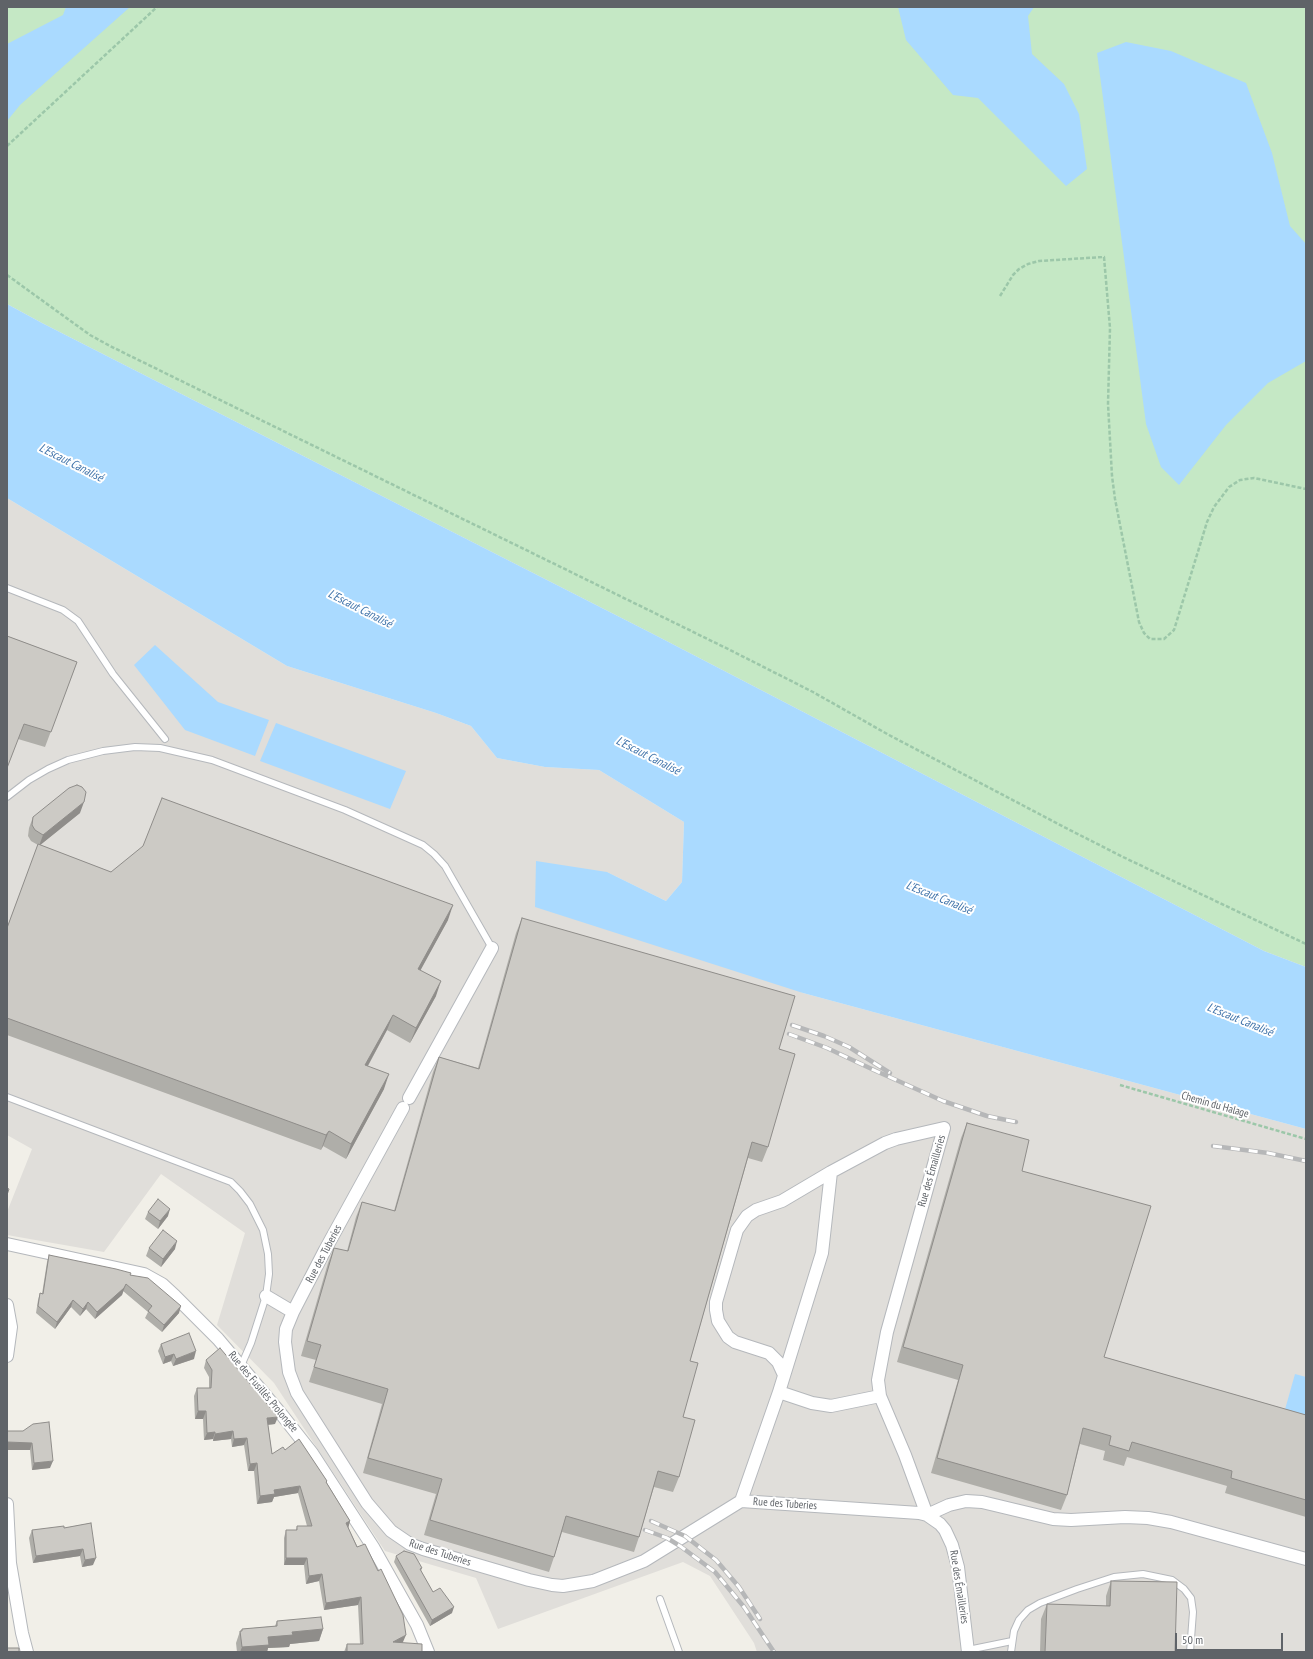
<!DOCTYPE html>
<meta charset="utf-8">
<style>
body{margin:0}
#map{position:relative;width:1313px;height:1659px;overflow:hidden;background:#f1efe8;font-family:"PT Sans Narrow",sans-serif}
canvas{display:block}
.frame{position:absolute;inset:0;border:8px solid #5f6368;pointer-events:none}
.scale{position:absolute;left:1175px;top:1633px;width:108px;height:18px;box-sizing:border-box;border:2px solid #5f6368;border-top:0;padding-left:5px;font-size:12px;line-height:14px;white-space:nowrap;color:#5f6368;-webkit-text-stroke:3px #fff;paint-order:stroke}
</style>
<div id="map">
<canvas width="1313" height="1659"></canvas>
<div class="frame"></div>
<div class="scale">50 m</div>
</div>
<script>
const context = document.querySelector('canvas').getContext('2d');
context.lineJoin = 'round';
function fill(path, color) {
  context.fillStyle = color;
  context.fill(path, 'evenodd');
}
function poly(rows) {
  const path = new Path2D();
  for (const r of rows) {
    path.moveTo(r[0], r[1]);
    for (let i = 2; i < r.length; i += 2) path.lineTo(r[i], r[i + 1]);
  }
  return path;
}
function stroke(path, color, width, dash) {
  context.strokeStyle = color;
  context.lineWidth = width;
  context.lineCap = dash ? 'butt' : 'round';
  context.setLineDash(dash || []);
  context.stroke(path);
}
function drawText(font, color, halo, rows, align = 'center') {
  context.font = font + ' "PT Sans Narrow",sans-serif';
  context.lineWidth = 4;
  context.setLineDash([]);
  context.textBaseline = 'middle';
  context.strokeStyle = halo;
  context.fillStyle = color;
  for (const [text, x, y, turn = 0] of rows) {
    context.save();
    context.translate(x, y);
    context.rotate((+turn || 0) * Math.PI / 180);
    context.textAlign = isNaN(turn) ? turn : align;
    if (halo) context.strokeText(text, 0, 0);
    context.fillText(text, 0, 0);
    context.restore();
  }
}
const industrial = poly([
 [7,498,287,666,436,713,471,726,497,758,545,767,599,770,684,822,682,882,666,901,607,872,803,993,1306,1129,1306,1652,757,1652,754,1643,710,1576,683,1562,498,1629,476,1578,385,1551,274,1383,217,1325,245,1233,161,1174,104,1252,7,1235,7,1212,32,1149,7,1135]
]);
const green = poly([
 [7,7,1306,7,1306,967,1264,951,655,635,42,323,7,304]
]);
const water = poly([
 [66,7,130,7,20,105,7,121,7,44,63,15],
 [898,7,1034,7,1028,16,1032,54,1064,84,1079,114,1087,169,1066,186,978,98,953,95,906,40],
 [1126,42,1171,51,1246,83,1272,153,1290,226,1306,244,1306,361,1268,383,1226,425,1179,485,1161,467,1146,424,1097,53],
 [7,304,42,323,655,635,1264,951,1306,967,1306,1129,803,993,535,907,536,861,607,872,666,901,682,882,684,822,599,770,545,767,497,758,471,726,436,713,287,666,7,498],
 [155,645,218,702,269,720,255,756,185,730,134,665],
 [276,723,406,771,390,809,260,761],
 [1295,1374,1306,1377,1306,1420,1284,1413]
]);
const path = poly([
 [7,146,157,7],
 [7,275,90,335,110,346,730,650,813,692,889,735,1064,827,1123,857,1306,944],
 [1000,296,1013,275,1019,269,1028,264,1039,261,1104,257,1110,328,1108,404,1112,476,1115,499,1139,622,1144,633,1150,639,1164,639,1174,630,1207,522,1214,507,1229,487,1240,480,1254,478,1306,489],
 [1120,1085,1306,1139]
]);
const lane = poly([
 [7,588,63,610,78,621,113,674,165,739],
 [7,797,29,780,48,769,68,760,103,751,135,747,160,748,212,760,345,810,423,845,434,854,445,866,492,948],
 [7,1097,231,1182,240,1191,250,1204,263,1230,268,1254,269,1274,266,1296,251,1343,241,1366],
 [660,1599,679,1652],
 [968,1650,1012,1641],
 [1011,1652,1014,1631,1019,1620,1028,1610,1040,1603,1077,1589,1114,1577,1143,1574,1172,1580,1184,1589,1191,1598,1193,1612,1190,1652]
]);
const street = poly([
 [409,1098,492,948],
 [403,1108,325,1250,293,1312,286,1329,285,1342,289,1372,297,1393,367,1503,391,1531,410,1544,423,1549,529,1580,552,1585,563,1586,593,1581,644,1561,741,1501,919,1513,927,1515,940,1524,945,1530,952,1545,958,1567,968,1652],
 [7,1244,144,1274,162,1284,175,1296,218,1339,282,1415,312,1453,373,1547,417,1625,428,1652],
 [266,1296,293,1312],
 [7,1305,11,1327,7,1356],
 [784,1375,778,1362,769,1353,735,1342,728,1337,718,1321,716,1310,716,1302,737,1230,747,1216,756,1210,782,1201,831,1172],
 [779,1392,812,1403,831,1406,880,1396],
 [741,1501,779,1392,822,1253,831,1172,885,1143,896,1139,944,1128,887,1332,878,1380,880,1396,905,1455,927,1515],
 [7,1504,10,1563,22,1633,27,1652],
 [927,1515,949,1505,966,1501,982,1502,1053,1519,1071,1520,1125,1517,1148,1518,1171,1522,1306,1559]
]);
const rail = poly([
 [792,1025,824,1036,849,1047,890,1073],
 [789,1034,827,1048,876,1071,943,1101,987,1116,1016,1122],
 [1213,1146,1268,1153,1306,1161],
 [651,1521,685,1536,716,1560,739,1587,760,1619],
 [645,1530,667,1538,680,1546,715,1572,744,1607,774,1652]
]);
const wall = poly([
 [7,636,77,662,45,747,18,739],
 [80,813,40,845,111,872,448,920,420,970,436,996,410,1043,387,1030,368,1066,384,1089,346,1159,323,1146,321,1150,7,1035,7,928,38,845,31,841,28,836,29,828,33,817],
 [522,918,779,1049,768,1147,762,1162,748,1158,690,1361,683,1417,679,1477,673,1492,654,1487,639,1537,634,1552,562,1532,554,1557,549,1572,424,1535,436,1494,363,1473,382,1404,309,1382,316,1360,301,1356,328,1263,334,1248,347,1251,356,1217,362,1202,394,1211,433,1072,439,1057,478,1068,516,933],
 [967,1123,1022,1171,1104,1357,1306,1415,1306,1517,1225,1493,1227,1486,1127,1457,1124,1466,1103,1460,1105,1451,1080,1444,1067,1495,1061,1510,931,1473,958,1380,897,1362,961,1138],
 [148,1212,168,1216,158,1229,145,1219],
 [149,1248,175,1249,161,1267,146,1256],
 [49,1255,131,1275,179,1313,162,1332,145,1318,148,1312,123,1291,122,1295,95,1319,86,1309,80,1316,71,1307,55,1329,36,1313,38,1300,40,1293,42,1294,47,1262],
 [161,1344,194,1359,173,1366,171,1361,163,1364,158,1351],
 [206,1360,275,1424,268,1425,272,1454,285,1450,327,1481,327,1483,350,1521,348,1527,403,1642,403,1643,422,1652,344,1652,347,1644,360,1644,358,1605,324,1610,319,1581,306,1584,304,1565,284,1565,284,1538,286,1530,296,1530,297,1526,307,1526,298,1493,274,1497,272,1502,257,1504,254,1471,248,1471,244,1445,232,1447,231,1439,213,1441,213,1439,204,1440,203,1419,195,1419,194,1396,197,1388,209,1388,209,1377,204,1368],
 [7,1431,23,1431,50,1468,32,1470,30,1450,7,1450],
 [91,1523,93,1565,82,1567,80,1556,33,1563,29,1538,32,1530,64,1528],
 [396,1556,422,1568,421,1571,433,1592,452,1613,430,1626,394,1562],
 [1111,1581,1175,1652,1040,1652,1041,1619,1047,1604,1106,1606,1106,1596],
 [277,1621,323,1629,319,1641,290,1644,289,1647,268,1648,267,1652,237,1652,236,1643,240,1631,241,1631,242,1629,275,1626]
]);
const shadedWall = poly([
 [84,802,80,813,39,846,43,835],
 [453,905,448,920,413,984,418,969],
 [441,981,436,996,410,1043,416,1028],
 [393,1015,387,1030,360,1080,365,1065],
 [389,1074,384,1089,346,1159,351,1144],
 [329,1131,323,1146,321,1150,326,1135],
 [170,1209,168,1216,158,1229,160,1221],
 [177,1241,175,1249,161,1267,163,1259],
 [126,1284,122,1295,95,1319,97,1312],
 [73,1300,71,1307,55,1329,57,1322],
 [88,1302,86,1309,80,1316,83,1309],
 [181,1306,179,1313,162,1332,164,1325],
 [196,1351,194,1359,173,1366,176,1359],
 [174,1354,171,1361,163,1364,165,1357],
 [198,1411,206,1411,203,1419,195,1419],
 [278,1417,275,1424,264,1425,267,1418],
 [233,1431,231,1439,213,1441,215,1434],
 [215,1432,213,1439,204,1440,207,1433],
 [247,1438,244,1445,232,1447,234,1439],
 [7,1442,32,1443,30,1450,7,1450],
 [53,1461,50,1468,32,1470,34,1463],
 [257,1463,254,1471,248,1471,250,1464],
 [300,1486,298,1493,274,1497,272,1502,257,1504,260,1496,274,1490],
 [350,1521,348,1529,346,1523],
 [83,1549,80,1556,33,1563,36,1556],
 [96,1558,93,1565,82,1567,85,1560],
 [286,1558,307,1558,304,1565,284,1565],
 [322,1574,319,1581,306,1584,309,1576],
 [361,1597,358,1605,324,1610,326,1603],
 [454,1607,452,1613,430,1626,432,1620],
 [323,1629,319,1641,290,1644,289,1647,268,1648,267,1652,240,1652,242,1647,268,1637,292,1632],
 [406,1635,403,1642,391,1650,393,1642]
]);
const building = poly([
 [7,636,77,662,51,732,24,724,7,768,7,636],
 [77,785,82,787,86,792,84,802,43,835,35,830,32,825,33,817,69,788,77,785],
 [162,798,453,905,418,969,441,981,416,1028,393,1015,365,1065,389,1074,351,1144,329,1131,326,1135,7,1018,7,928,38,844,111,872,143,846,162,798],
 [522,918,795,996,779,1049,795,1054,768,1147,752,1142,690,1361,698,1363,683,1417,695,1420,679,1477,658,1471,639,1537,566,1516,554,1557,430,1520,442,1479,368,1458,388,1389,314,1367,321,1345,307,1341,334,1248,348,1251,362,1202,395,1211,439,1057,479,1069,522,918],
 [967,1123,1029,1140,1022,1171,1151,1206,1104,1357,1306,1415,1306,1500,1231,1478,1232,1471,1132,1442,1129,1451,1109,1445,1111,1436,1083,1428,1067,1495,937,1458,963,1365,903,1347,967,1123],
 [7,1188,9,1189,7,1195,7,1188],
 [158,1199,170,1209,160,1221,148,1212,158,1199],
 [163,1230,177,1241,163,1259,149,1248,163,1230],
 [49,1255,116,1269,131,1273,130,1275,148,1278,181,1306,164,1325,148,1311,152,1306,126,1284,124,1288,97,1312,88,1302,83,1309,73,1300,57,1322,38,1306,40,1293,43,1294,49,1255],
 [189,1333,196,1351,176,1359,174,1354,165,1357,161,1344,189,1333],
 [220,1348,278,1417,267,1418,272,1454,283,1447,285,1450,299,1439,327,1481,326,1482,350,1521,346,1523,357,1547,365,1544,378,1571,381,1569,403,1615,406,1635,393,1642,422,1644,422,1652,347,1652,347,1644,363,1644,361,1597,326,1603,322,1574,309,1576,307,1558,286,1558,286,1530,297,1530,297,1526,312,1526,300,1486,274,1490,275,1494,260,1496,257,1463,250,1464,247,1438,234,1439,233,1431,215,1434,215,1432,207,1433,206,1411,198,1411,197,1388,211,1388,212,1370,206,1360,220,1348],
 [49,1422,53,1461,34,1463,32,1443,7,1442,7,1431,23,1431,33,1424,49,1422],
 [91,1523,96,1558,85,1560,83,1549,36,1556,32,1530,64,1526,64,1528,91,1523],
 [404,1551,414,1554,422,1568,420,1569,433,1592,440,1588,454,1607,432,1620,396,1556,404,1551],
 [1111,1581,1177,1582,1175,1652,1045,1652,1047,1604,1110,1606,1111,1581],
 [321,1617,323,1629,292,1632,293,1635,268,1637,269,1645,242,1647,240,1631,242,1631,242,1629,277,1626,277,1621,321,1617],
 [7,1648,19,1648,19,1652,7,1652,7,1648]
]);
const streetNames = [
 ["Chemin du Halage",1215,1105,16],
 ["Rue des Émailleries",932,1171,-74],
 ["Rue des Tuberies",324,1254,-62],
 ["Rue des Fusillés Prolongée",263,1392,50],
 ["Rue des Tuberies",785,1504,4],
 ["Rue des Tuberies",440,1553,18],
 ["Rue des Émailleries",959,1587,81]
];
const waterNames = [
 ["L'Escaut Canalisé",71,463,27],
 ["L'Escaut Canalisé",360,609,27],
 ["L'Escaut Canalisé",648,756,27],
 ["L'Escaut Canalisé",939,898,22],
 ["L'Escaut Canalisé",1240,1020,22]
];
fill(industrial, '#e0deda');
fill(green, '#c5e8c5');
fill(water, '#aadaff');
stroke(lane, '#b5b8bc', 8);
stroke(street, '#b5b8bc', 14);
stroke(path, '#9cc7a9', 2.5, [4, 2]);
stroke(lane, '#fff', 6);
stroke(street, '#fff', 12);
stroke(rail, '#b6b7b8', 4.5);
stroke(rail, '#fff', 3, [9]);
fill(wall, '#afaea9');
fill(shadedWall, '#8f8d8a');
fill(building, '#cccac5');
stroke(building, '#8f8d8a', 1);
drawText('11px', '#5f6368', '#fff', streetNames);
drawText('italic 12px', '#4174aa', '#fff', waterNames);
</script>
